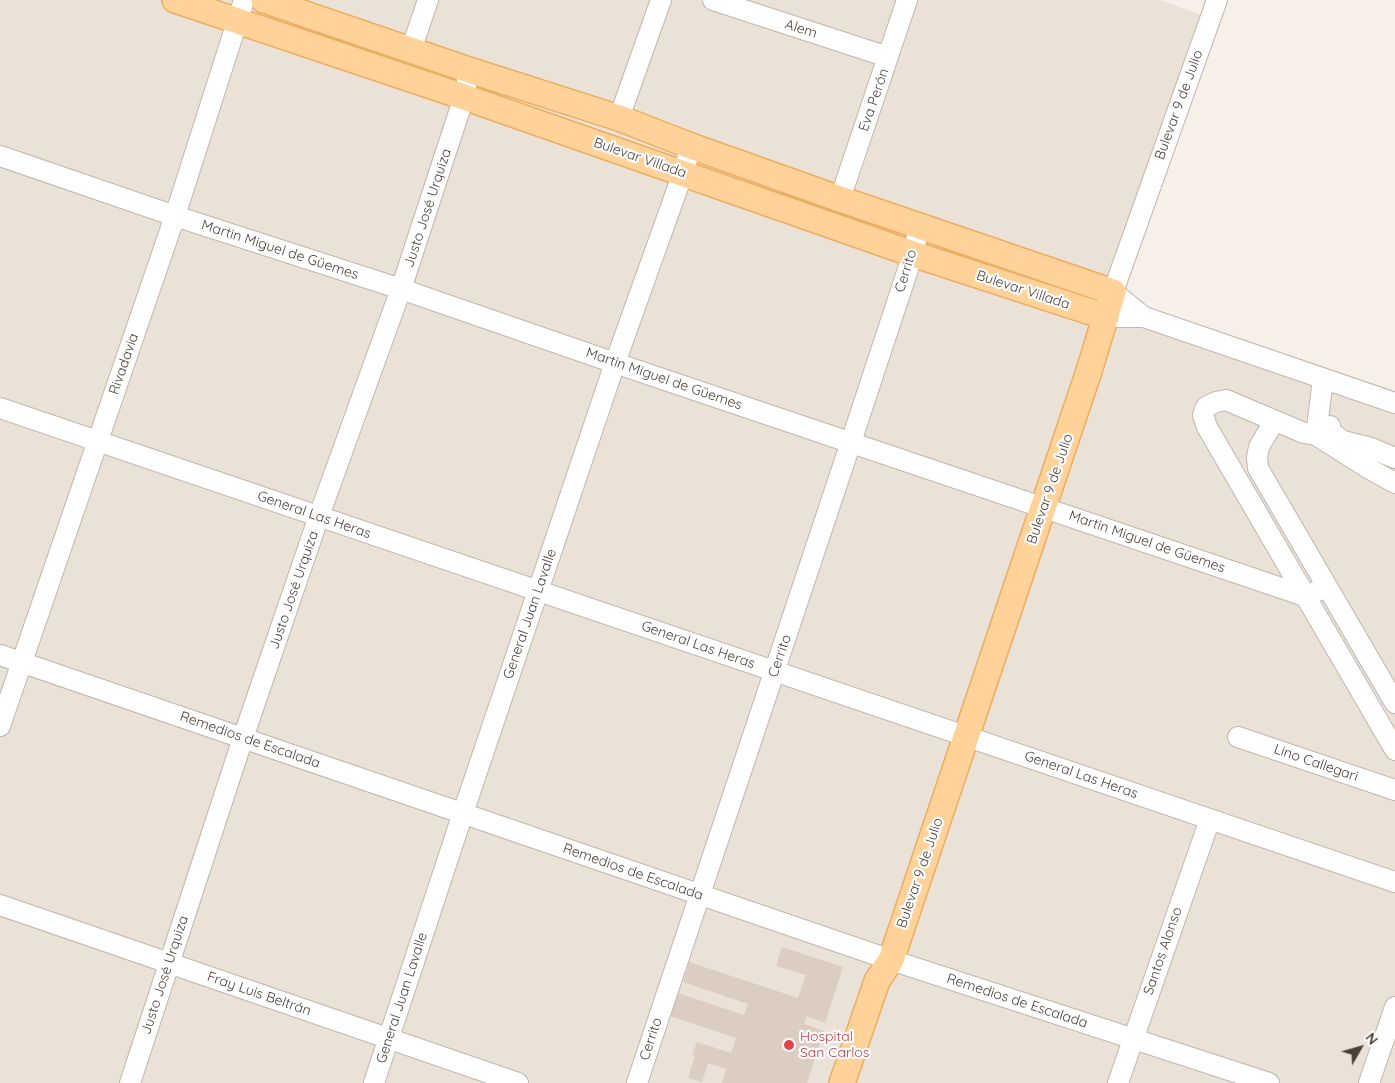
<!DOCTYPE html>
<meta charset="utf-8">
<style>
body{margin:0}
#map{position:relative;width:1395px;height:1083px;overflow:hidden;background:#f6f0e9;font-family:Quicksand,sans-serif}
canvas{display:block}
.north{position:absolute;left:1335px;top:1023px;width:50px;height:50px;-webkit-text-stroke:4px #fff;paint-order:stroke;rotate:52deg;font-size:14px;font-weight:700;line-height:20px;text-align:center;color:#4a3f37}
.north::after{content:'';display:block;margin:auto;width:18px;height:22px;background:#4a3f37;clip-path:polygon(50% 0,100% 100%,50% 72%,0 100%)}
</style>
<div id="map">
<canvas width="1395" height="1083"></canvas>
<div class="north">N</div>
</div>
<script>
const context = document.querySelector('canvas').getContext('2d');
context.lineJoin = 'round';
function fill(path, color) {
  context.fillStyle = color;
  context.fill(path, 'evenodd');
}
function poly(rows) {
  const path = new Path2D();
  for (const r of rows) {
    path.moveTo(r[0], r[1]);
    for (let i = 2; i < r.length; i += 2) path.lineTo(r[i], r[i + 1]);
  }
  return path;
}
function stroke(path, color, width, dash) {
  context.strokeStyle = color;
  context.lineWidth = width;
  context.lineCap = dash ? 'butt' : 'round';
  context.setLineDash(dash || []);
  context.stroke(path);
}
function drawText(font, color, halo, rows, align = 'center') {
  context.font = font + ' Quicksand,sans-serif';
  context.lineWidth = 4.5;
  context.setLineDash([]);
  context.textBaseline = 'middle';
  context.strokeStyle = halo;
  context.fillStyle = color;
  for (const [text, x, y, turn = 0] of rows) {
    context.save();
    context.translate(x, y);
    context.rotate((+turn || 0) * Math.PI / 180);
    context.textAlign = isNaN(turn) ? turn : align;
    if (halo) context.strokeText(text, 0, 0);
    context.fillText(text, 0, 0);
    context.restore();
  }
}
const residential = poly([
 [0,0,1160,0,1210,18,1109,306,1395,403,1395,1083,0,1083]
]);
const building = poly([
 [782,947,843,967,825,1023,807,1016,804,1024,824,1031,807,1083,722,1083,726,1069,708,1063,702,1082,688,1078,695,1056,692,1055,697,1042,731,1053,736,1038,667,1015,675,992,744,1015,748,1004,683,982,689,962,798,998,806,975,776,966]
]);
const minor = poly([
 [713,0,888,57],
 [411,50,428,0],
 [619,118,661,0],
 [0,156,175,216,401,289,615,363,1305,596,1327,587],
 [840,199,907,0],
 [1106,317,1144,317,1395,403],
 [1144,317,1113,292,1217,0],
 [1323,379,1316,435,1368,468,1395,483],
 [0,408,1395,882],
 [1274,421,1259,447,1257,457,1258,468,1395,703],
 [1330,426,1316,435,1304,433,1226,400,1216,402,1206,407,1203,415,1207,427,1395,750],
 [1335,435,1343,441,1371,448,1395,458],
 [0,655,891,960,1269,1083],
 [0,726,175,216,244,0],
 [1238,737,1395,790],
 [0,905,518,1083],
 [130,1083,243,738,319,516,401,289,464,97,469,70],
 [374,1083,463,813,615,363,683,173,691,146],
 [637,1083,851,442,913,254,919,227],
 [1118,1083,1210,819],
 [1369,1083,1395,1007]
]);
const major = poly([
 [175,0,464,97,913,254,1106,317],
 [264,0,469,70,619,118,691,146,840,199,1113,292,1089,371,891,960,877,981,842,1083]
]);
const markers = [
 [789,1045,6,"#e0444e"]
];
const streetNames = [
 ["Alem",801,29,18],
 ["Eva Perón",874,100,-71],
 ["Bulevar 9 de Julio",1179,105,-70],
 ["Bulevar Villada",640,158,19],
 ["Justo José Urquiza",428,208,-72],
 ["Martin Miguel de Güemes",280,250,18],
 ["Cerrito",906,271,-73],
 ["Bulevar Villada",1023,290,18],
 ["Rivadavia",124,364,-71],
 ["Martin Miguel de Güemes",664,379,19],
 ["Bulevar 9 de Julio",1050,489,-71],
 ["General Las Heras",314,515,19],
 ["Martin Miguel de Güemes",1147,542,19],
 ["Justo José Urquiza",294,590,-71],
 ["General Juan Lavalle",530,614,-71],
 ["General Las Heras",698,645,19],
 ["Cerrito",780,656,-71],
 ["Remedios de Escalada",250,740,19],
 ["Lino Callegari",1316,763,19],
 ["General Las Heras",1081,775,19],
 ["Remedios de Escalada",633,872,19],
 ["Bulevar 9 de Julio",920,873,-71],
 ["Santos Alonso",1163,951,-71],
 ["Justo José Urquiza",165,975,-72],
 ["Fray Luis Beltrán",259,994,19],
 ["General Juan Lavalle",402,998,-72],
 ["Remedios de Escalada",1017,1001,18],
 ["Cerrito",651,1039,-72]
];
const healthNames = [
 ["Hospital",800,1037],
 ["San Carlos",800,1053]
];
fill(residential, '#eae1d7');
fill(building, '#dbcdc0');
stroke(minor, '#c2b6ab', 22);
stroke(major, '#edad60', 28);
stroke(minor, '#fff', 20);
stroke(major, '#ffd299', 25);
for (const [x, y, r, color] of markers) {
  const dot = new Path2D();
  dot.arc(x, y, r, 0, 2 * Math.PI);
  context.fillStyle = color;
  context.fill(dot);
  stroke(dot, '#fff', 2);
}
drawText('14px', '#4a3f37', '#fff', streetNames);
drawText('14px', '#be3a42', '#fff', healthNames, 'left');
</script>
